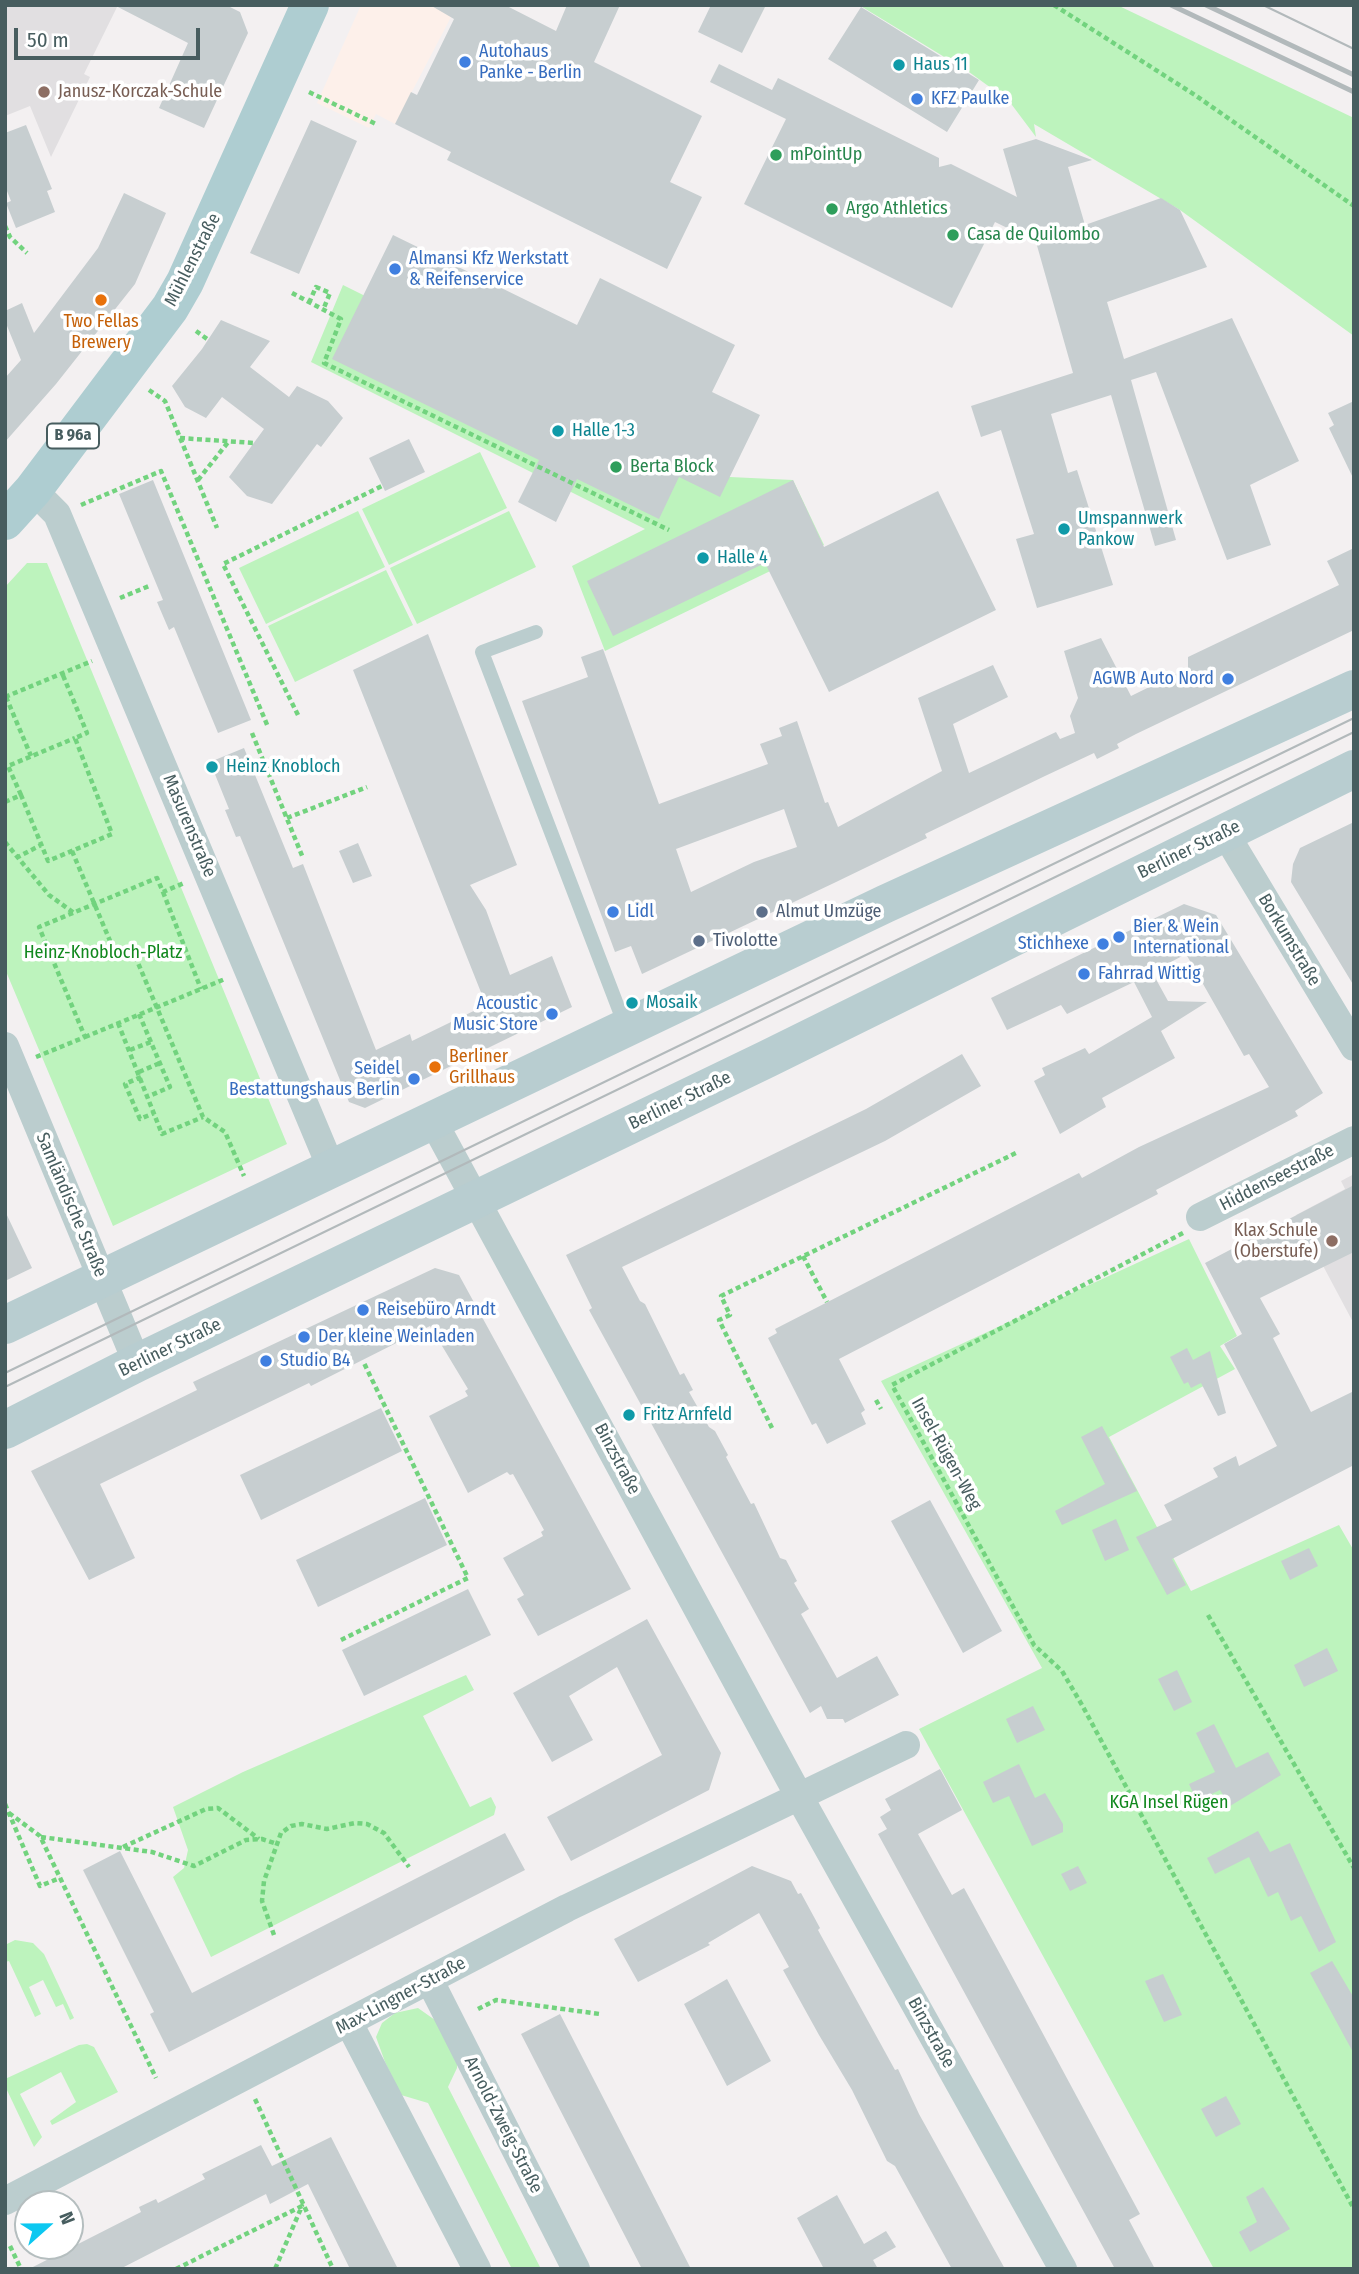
<!DOCTYPE html>
<meta charset="utf-8">
<style>
body{margin:0}
#map{position:relative;width:1359px;height:2274px;overflow:hidden;background:#f3f0f1;font-family:"Fira Sans Condensed",sans-serif}
canvas{display:block}
.frame{position:absolute;inset:0;border:7px solid #475d5f;pointer-events:none}
.north{position:absolute;left:14px;top:2190px;width:70px;height:70px;box-sizing:border-box;background:#fff;border:2px solid #b5bebf;border-radius:50%;rotate:69deg;font-size:19px;font-weight:700;line-height:28px;text-align:center;color:#475d5f}
.north::after{content:'';display:block;margin:auto;width:24px;height:32px;background:#0cc8f1;clip-path:polygon(50% 0,100% 100%,50% 72%,0 100%)}
.scale{position:absolute;left:14px;top:28px;width:186px;height:32px;box-sizing:border-box;border:4px solid #475d5f;border-top:0;padding-left:9px;font-size:21px;line-height:24px;white-space:nowrap;color:#475d5f;-webkit-text-stroke:5px #fff;paint-order:stroke}
</style>
<div id="map">
<canvas width="1359" height="2274"></canvas>
<div class="frame"></div>
<div class="north">N</div>
<div class="scale">50 m</div>
</div>
<script>
const ctx = document.querySelector('canvas').getContext('2d');
ctx.lineJoin = 'round';
function fill(path, color) {
  ctx.fillStyle = color;
  ctx.fill(path, 'evenodd');
}
function poly(rows) {
  const path = new Path2D();
  for (const r of rows) {
    path.moveTo(r[0], r[1]);
    for (let i = 2; i < r.length; i += 2) path.lineTo(r[i], r[i + 1]);
  }
  return path;
}
function strokePath(path, color, width, dash) {
  ctx.strokeStyle = color;
  ctx.lineWidth = width;
  ctx.lineCap = dash ? 'butt' : 'round';
  ctx.setLineDash(dash || []);
  ctx.stroke(path);
}
function drawText(font, color, halo, rows, align = 'center') {
  ctx.font = font + ' "Fira Sans Condensed",sans-serif';
  ctx.lineWidth = 7;
  ctx.setLineDash([]);
  ctx.textBaseline = 'middle';
  ctx.strokeStyle = halo;
  ctx.fillStyle = color;
  for (const [text, x, y, turn = 0] of rows) {
    ctx.save();
    ctx.translate(x, y);
    ctx.rotate((+turn || 0) * Math.PI / 180);
    ctx.textAlign = isNaN(turn) ? turn : align;
    if (halo) ctx.strokeText(text, 0, 0);
    ctx.fillText(text, 0, 0);
    ctx.restore();
  }
}
fill(poly([
 [361,5,453,5,448,15,451,17,395,124,376,114,369,128,317,103]
]), '#fdf0ea');
fill(poly([
 [5,5,118,5,84,74,90,77,51,157,30,106,5,116],
 [1354,1174,1354,1324,1296,1215,1345,1189,1341,1181]
]), '#e1dfe1');
fill(poly([
 [859,5,1117,5,1354,118,1354,336,1180,210,1034,124,1036,137,1009,101,969,72],
 [343,285,730,477,793,480,824,545,605,651,572,566,645,529,311,362],
 [480,452,507,508,389,565,362,509],
 [358,511,385,567,266,624,239,568],
 [509,511,536,567,417,624,390,568],
 [27,563,47,563,287,1144,113,1226,5,969,5,587],
 [386,570,413,625,295,682,268,626],
 [1189,1239,1237,1336,1220,1346,1235,1369,1109,1437,1191,1591,1339,1525,1354,1551,1354,2269,1214,2269,919,1729,1042,1668,881,1381],
 [466,1675,474,1690,423,1716,470,1807,491,1797,496,1807,494,1815,211,1957,173,1877,184,1868,188,1850,173,1807,243,1772],
 [15,1940,33,1943,44,1954,74,2018,70,2020,63,2004,56,2007,43,1980,29,1987,41,2014,35,2017,9,1961,5,1962,5,1945],
 [418,2008,435,2020,457,2060,457,2068,448,2087,541,2269,512,2269,428,2103,401,2095,385,2062,376,2037,382,2023,395,2013],
 [87,2044,94,2047,118,2092,52,2125,50,2121,76,2102,61,2072,20,2094,42,2137,34,2147,5,2086,5,2079,79,2045]
]), '#bdf3bd');
fill(poly([
 [114,5,226,5,240,12,248,33,204,128,159,108,188,43],
 [430,5,505,5,556,31,567,5,620,5,594,62,702,116,670,182,702,197,667,269,447,160,451,152,395,124,411,92,417,95,454,19],
 [711,5,766,5,742,53,698,32],
 [861,7,979,80,947,132,828,59],
 [719,64,772,90,778,78,939,158,939,167,951,164,1017,197,1003,149,1036,139,1092,160,1068,167,1085,225,1161,198,1180,210,1207,267,1107,302,1124,359,1232,318,1299,461,1250,485,1271,545,1227,560,1156,372,1131,380,1176,540,1155,546,1111,395,1051,414,1068,473,1077,470,1113,585,1037,608,1016,539,1034,534,1001,430,981,437,971,406,1073,373,1036,242,995,222,952,308,744,204,786,119,710,82],
 [311,120,357,141,299,274,250,253],
 [26,125,52,189,47,191,55,212,16,228,6,203,11,201,5,186,5,133],
 [124,193,166,213,135,284,56,384,5,442,5,378,21,360,5,321,5,311,22,303,34,333,98,248],
 [393,235,577,325,600,278,735,345,712,392,760,415,720,497,679,477,659,519,577,479,556,522,518,502,539,460,332,359],
 [221,320,270,341,250,367,289,397,297,386,328,401,343,418,321,447,317,444,272,504,247,496,229,477,264,429,222,397,206,418,185,407,172,386,202,349],
 [1354,401,1354,480,1329,428,1334,425,1328,413],
 [409,439,425,472,385,491,369,458],
 [153,480,251,720,218,733,174,627,169,630,157,602,163,600,119,494],
 [793,480,824,547,938,491,996,610,829,692,765,563,613,636,587,581],
 [1354,548,1354,630,1136,734,1117,744,1119,748,1097,759,1094,753,1045,776,925,834,927,838,834,883,642,974,631,946,615,952,522,701,588,677,581,657,603,649,659,804,768,764,760,744,782,736,779,728,797,721,825,803,828,802,838,827,942,771,918,698,993,665,1008,697,953,724,969,773,1056,732,1060,739,1075,733,1070,716,1078,698,1064,651,1101,638,1131,696,1188,668,1188,657,1339,585,1327,561],
 [784,809,797,847,754,862,691,892,676,849],
 [428,634,517,865,470,885,486,910,510,975,552,956,572,1007,365,1108,349,1102,240,836,236,837,225,810,229,809,210,762,244,748,293,868,303,864,376,1050,410,1034,412,1041,486,1005,353,670],
 [1354,822,1354,986,1291,882,1293,864,1300,848],
 [358,843,372,876,353,883,339,851],
 [1184,904,1216,915,1323,1093,1295,1111,1298,1116,1156,1190,1158,1194,839,1359,865,1410,861,1413,866,1424,827,1444,816,1423,812,1425,768,1338,777,1333,775,1329,1079,1173,1082,1178,1139,1147,1269,1087,1249,1054,1244,1056,1186,954,1152,972,1168,1001,1207,1002,1161,1031,1175,1058,1102,1098,1106,1107,1060,1134,1034,1081,1045,1075,1042,1068,1085,1048,1089,1054,1152,1017,1134,982,1067,1014,1061,1005,1007,1030,991,998],
 [962,1054,981,1086,885,1141,622,1267,640,1301,645,1304,680,1375,684,1373,693,1390,689,1392,709,1427,715,1431,728,1455,726,1457,751,1504,754,1503,780,1558,786,1560,797,1581,794,1583,809,1609,801,1614,837,1678,877,1656,899,1695,845,1723,843,1719,827,1719,821,1706,810,1713,589,1310,592,1308,566,1255,866,1109],
 [1354,1185,1354,1252,1260,1298,1280,1334,1273,1338,1311,1412,1354,1391,1354,1465,1172,1559,1186,1585,1167,1595,1136,1537,1172,1520,1164,1505,1218,1477,1213,1468,1236,1456,1239,1466,1277,1446,1224,1344,1242,1334,1205,1263],
 [5,1211,32,1268,5,1281],
 [435,1268,459,1275,631,1589,538,1636,517,1599,524,1595,503,1558,543,1536,541,1532,544,1530,513,1474,510,1475,507,1472,468,1493,429,1416,468,1396,465,1391,468,1389,430,1326,311,1386,309,1383,100,1484,135,1558,89,1580,31,1471,197,1390,193,1382],
 [1187,1348,1193,1360,1210,1351,1226,1413,1218,1416,1201,1383,1191,1388,1188,1382,1184,1384,1170,1357],
 [381,1408,402,1451,261,1520,240,1475],
 [1102,1426,1137,1491,1062,1525,1055,1511,1105,1484,1081,1437],
 [425,1498,447,1545,318,1607,296,1560],
 [930,1500,1002,1631,963,1653,891,1521],
 [1116,1519,1129,1550,1105,1561,1092,1530],
 [1309,1548,1318,1566,1290,1580,1281,1561],
 [468,1589,491,1635,364,1696,342,1650],
 [647,1619,721,1753,709,1790,571,1861,547,1817,662,1755,617,1667,569,1696,593,1740,552,1762,513,1693],
 [1327,1648,1338,1671,1304,1687,1294,1665],
 [1177,1670,1192,1702,1174,1711,1158,1679],
 [1033,1706,1045,1730,1017,1743,1006,1719],
 [1214,1724,1236,1768,1268,1752,1281,1775,1230,1806,1220,1790,1197,1801,1189,1784,1215,1772,1196,1733],
 [1019,1764,1035,1798,1045,1793,1063,1824,1063,1832,1032,1846,1009,1796,993,1803,983,1782],
 [940,1769,962,1810,918,1834,952,1895,964,1888,1006,1965,1140,2214,1129,2220,1155,2269,1115,2269,878,1834,887,1829,880,1817,891,1810,885,1799],
 [1258,1831,1270,1852,1290,1843,1336,1942,1319,1952,1301,1916,1291,1921,1278,1892,1268,1897,1249,1857,1215,1874,1207,1858],
 [505,1833,525,1870,169,2052,150,2014,154,2012,83,1870,120,1851,192,1993],
 [752,1866,791,1881,798,1894,801,1893,820,1928,818,1930,895,2070,898,2069,919,2114,1005,2269,952,2269,895,2166,887,2161,852,2090,819,2035,783,1970,789,1967,759,1913,708,1943,710,1945,638,1982,614,1939],
 [1078,1866,1087,1883,1070,1891,1061,1874],
 [1332,1961,1354,1998,1354,2054,1310,1973],
 [1163,1974,1182,2015,1164,2022,1145,1981],
 [727,1979,771,2061,727,2086,684,2004],
 [560,2014,626,2142,691,2269,642,2269,521,2034],
 [1226,2096,1241,2124,1216,2137,1201,2109],
 [331,2137,398,2269,350,2269,308,2184,270,2204,266,2194,120,2269,29,2269,141,2212,139,2207,156,2199,158,2203,205,2179,202,2174,261,2145,272,2166],
 [1263,2187,1290,2229,1250,2252,1239,2232,1257,2222,1246,2197],
 [837,2195,864,2244,886,2231,896,2247,873,2260,878,2269,824,2269,797,2218]
]), '#c7ced0');
strokePath(poly([
 [1054,5,1195,95,1354,206],
 [309,92,378,125],
 [5,226,10,237,27,253],
 [292,293,341,319,324,363,669,530],
 [309,303,316,287,330,293,323,310],
 [196,331,207,339],
 [149,390,165,401,217,528],
 [180,438,254,443],
 [198,480,229,441],
 [81,505,161,471,268,727],
 [120,598,149,586],
 [5,697,92,661],
 [6,697,31,756],
 [298,715,223,564,382,486],
 [252,733,303,858],
 [21,795,8,766,75,738],
 [5,802,21,795,48,861,112,834,75,738,87,733,62,673],
 [287,818,367,787],
 [5,842,49,895,74,913],
 [72,851,116,955,133,951,203,1117,225,1132,244,1176],
 [16,858,41,845],
 [163,892,201,989],
 [139,1014,170,1087,149,1096],
 [118,1023,162,1134,203,1117],
 [85,1037,225,979],
 [130,1050,151,1042],
 [36,1057,85,1037,39,927,157,878,163,892,184,883],
 [139,1072,160,1063],
 [141,1077,125,1084,140,1119,154,1113],
 [1183,1233,892,1385,1034,1645,1062,1671,1082,1705,1354,2209],
 [803,1256,827,1302],
 [876,1400,881,1409],
 [772,1428,719,1320,730,1315,721,1296,1018,1152],
 [1208,1615,1354,1868],
 [341,1640,468,1578,363,1361],
 [5,1804,40,1886,60,1878],
 [9,1813,40,1836,156,2078],
 [41,1837,152,1852,194,1866,246,1840,262,1839,277,1844],
 [123,1847,206,1809,218,1808,259,1839],
 [274,1935,262,1901,264,1881,281,1833,291,1826,302,1824,327,1829,355,1823,367,1824,384,1833,409,1867],
 [478,2009,496,2000,600,2014],
 [255,2099,333,2269],
 [10,2246,21,2269],
 [176,2269,302,2206,275,2269]
]), '#72d37e', 4.5, [5, 3.5]);
strokePath(poly([
 [536,632,482,652,626,1028]
]), '#bbcdce', 14);
strokePath(poly([
 [33,490,57,514,332,1170],
 [1225,833,1354,1047],
 [5,1046,137,1363],
 [433,1121,800,1798,1063,2269],
 [1200,1217,1354,1140],
 [430,1981,576,2269],
 [349,2023,477,2269],
 [5,2201,567,1908,906,1745]
]), '#bbcdce', 28);
strokePath(poly([
 [5,1325,885,904,1354,689],
 [5,1430,137,1363,767,1059,1354,769]
]), '#b8cdd0', 38);
strokePath(poly([
 [5,521,33,490,170,308,185,282,310,5]
]), '#aecdd1', 38);
strokePath(poly([
 [1263,5,1354,49],
 [5,1373,1354,718],
 [5,1387,1354,732]
]), '#b2b9bb', 2);
strokePath(poly([
 [1171,5,1354,92],
 [1206,5,1354,75]
]), '#b2b9bb', 5);
for (const [x, y, r, color] of [
 [465,62,7,"#3f7fe0"],
 [899,65,7,"#0f9aa8"],
 [44,92,7,"#8d6e63"],
 [917,99,7,"#3f7fe0"],
 [776,155,7,"#2e9e5b"],
 [832,209,7,"#2e9e5b"],
 [953,235,7,"#2e9e5b"],
 [395,269,7,"#3f7fe0"],
 [101,300,7,"#e8710a"],
 [558,431,7,"#0f9aa8"],
 [616,467,7,"#2e9e5b"],
 [1064,529,7,"#0f9aa8"],
 [703,558,7,"#0f9aa8"],
 [1228,679,7,"#3f7fe0"],
 [212,767,7,"#0f9aa8"],
 [613,912,7,"#3f7fe0"],
 [762,912,7,"#5c6f8a"],
 [1119,937,7,"#3f7fe0"],
 [699,941,7,"#5c6f8a"],
 [1103,944,7,"#3f7fe0"],
 [1084,974,7,"#3f7fe0"],
 [632,1003,7,"#0f9aa8"],
 [552,1014,7,"#3f7fe0"],
 [435,1067,7,"#e8710a"],
 [414,1079,7,"#3f7fe0"],
 [1332,1241,7,"#8d6e63"],
 [363,1310,7,"#3f7fe0"],
 [304,1337,7,"#3f7fe0"],
 [266,1361,7,"#3f7fe0"],
 [629,1415,7,"#0f9aa8"]
]) {
  const dot = new Path2D();
  dot.arc(x, y, r, 0, 2 * Math.PI);
  ctx.fillStyle = color;
  ctx.fill(dot);
  strokePath(dot, '#fff', 2.5);
}
for (const [x, y, w] of [
 [73,436,52]
]) {
  const box = new Path2D();
  box.roundRect(x - w / 2, y - 12.5, w, 25, 5);
  ctx.fillStyle = '#fff';
  ctx.fill(box);
  strokePath(box, '#475d5f', 2);
}
drawText('bold 16px', '#475d5f', null, [
 ["B 96a",73,436]
]);
drawText('18px', '#366cbe', '#fff', [
 ["Autohaus",479,52],
 ["Panke - Berlin",479,73],
 ["KFZ Paulke",931,99],
 ["Almansi Kfz Werkstatt",409,259],
 ["& Reifenservice",409,280],
 ["AGWB Auto Nord",1214,679,"right"],
 ["Lidl",627,912],
 ["Bier & Wein",1133,927],
 ["International",1133,948],
 ["Stichhexe",1089,944,"right"],
 ["Fahrrad Wittig",1098,974],
 ["Acoustic",538,1004,"right"],
 ["Music Store",538,1025,"right"],
 ["Seidel",400,1069,"right"],
 ["Bestattungshaus Berlin",400,1090,"right"],
 ["Reisebüro Arndt",377,1310],
 ["Der kleine Weinladen",318,1337],
 ["Studio B4",280,1361]
], 'left');
drawText('18px', '#0d838f', '#fff', [
 ["Haus 11",913,65],
 ["Halle 1-3",572,431],
 ["Umspannwerk",1078,519],
 ["Pankow",1078,540],
 ["Halle 4",717,558],
 ["Heinz Knobloch",226,767],
 ["Mosaik",646,1003],
 ["Fritz Arnfeld",643,1415]
], 'left');
drawText('18px', '#785e54', '#fff', [
 ["Janusz-Korczak-Schule",58,92],
 ["Klax Schule",1318,1231,"right"],
 ["(Oberstufe)",1318,1252,"right"]
], 'left');
drawText('18px', '#27864d', '#fff', [
 ["mPointUp",790,155],
 ["Argo Athletics",846,209],
 ["Casa de Quilombo",967,235],
 ["Berta Block",630,467]
], 'left');
drawText('18px', '#475d5f', '#fff', [
 ["Mühlenstraße",193,260,-63],
 ["Masurenstraße",189,826,67],
 ["Berliner Straße",1189,850,-26],
 ["Borkumstraße",1289,940,59],
 ["Berliner Straße",680,1101,-26],
 ["Hiddenseestraße",1277,1178,-27],
 ["Samländische Straße",71,1205,67],
 ["Berliner Straße",170,1348,-26],
 ["Insel-Rügen-Weg",946,1454,61],
 ["Binzstraße",617,1459,62],
 ["Max-Lingner-Straße",401,1996,-28],
 ["Binzstraße",931,2033,61],
 ["Arnold-Zweig-Straße",503,2125,63]
]);
drawText('18px', '#c56008', '#fff', [
 ["Two Fellas",101,322],
 ["Brewery",101,343],
 ["Berliner",449,1057,"left"],
 ["Grillhaus",449,1078,"left"]
]);
drawText('18px', '#4e5e75', '#fff', [
 ["Almut Umzüge",776,912],
 ["Tivolotte",713,941]
], 'left');
drawText('18px', '#11881e', '#fff', [
 ["Heinz-Knobloch-Platz",103,953],
 ["KGA Insel Rügen",1169,1803]
]);
</script>
